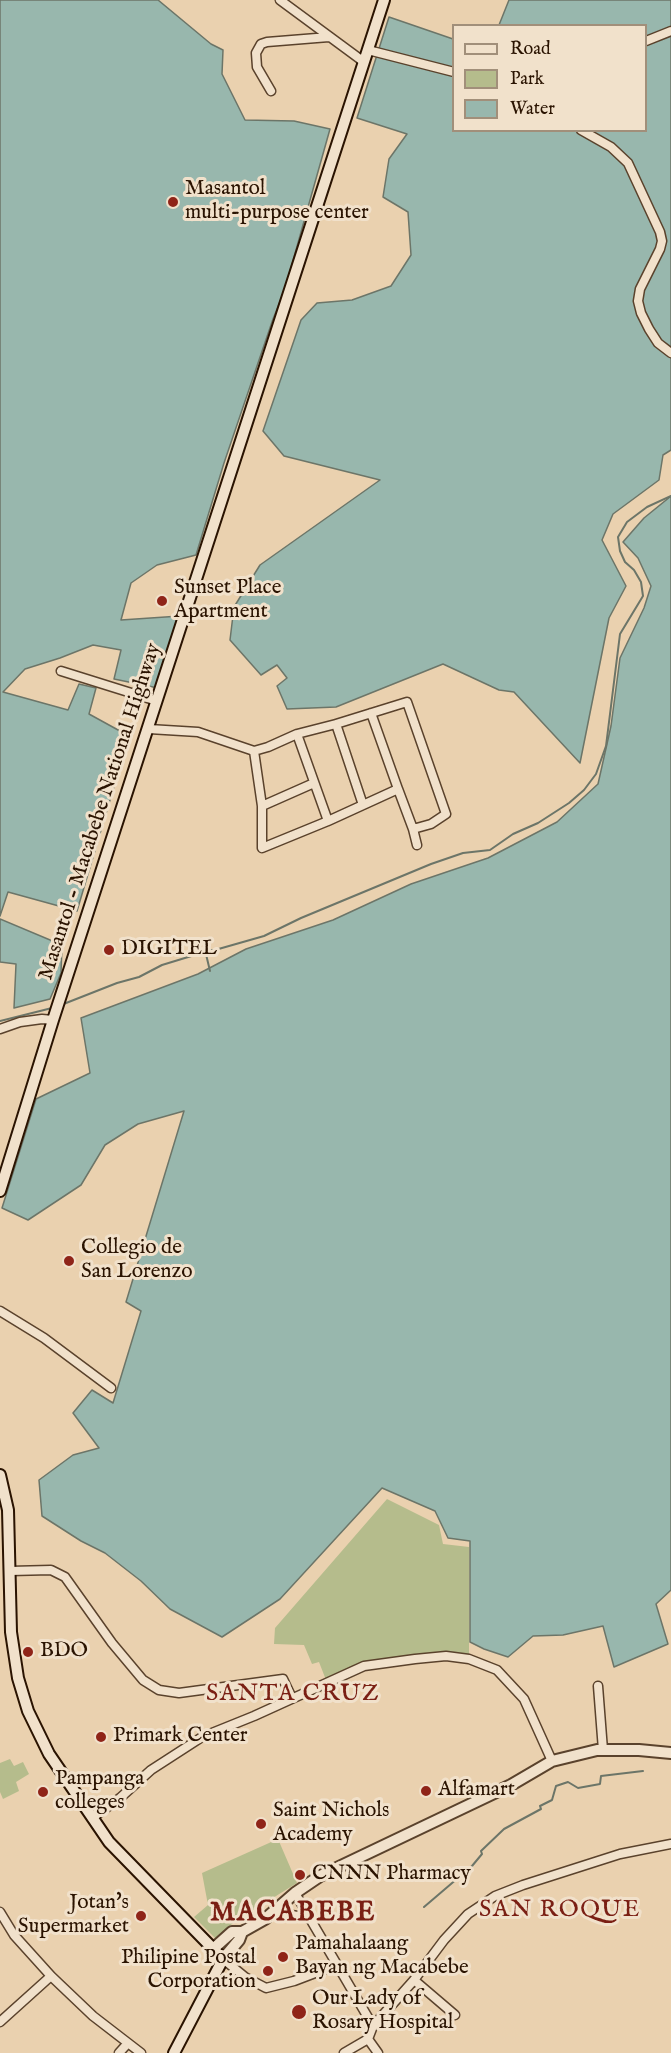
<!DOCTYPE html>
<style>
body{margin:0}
#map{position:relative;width:671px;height:2053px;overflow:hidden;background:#ead1af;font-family:"IM FELL English",serif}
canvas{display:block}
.legend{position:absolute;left:452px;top:24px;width:195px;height:108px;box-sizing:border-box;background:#f1e1cb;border:2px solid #a18f7a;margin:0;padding:8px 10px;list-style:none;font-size:18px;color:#2a1301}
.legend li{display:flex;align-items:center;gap:12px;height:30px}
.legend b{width:30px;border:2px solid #a18f7a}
</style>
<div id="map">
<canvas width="671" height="2053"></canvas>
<ul class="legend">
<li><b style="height:8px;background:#f1e1cb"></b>Road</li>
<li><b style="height:16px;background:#b5bc8c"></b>Park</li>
<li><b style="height:16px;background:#98b7ad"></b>Water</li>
</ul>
</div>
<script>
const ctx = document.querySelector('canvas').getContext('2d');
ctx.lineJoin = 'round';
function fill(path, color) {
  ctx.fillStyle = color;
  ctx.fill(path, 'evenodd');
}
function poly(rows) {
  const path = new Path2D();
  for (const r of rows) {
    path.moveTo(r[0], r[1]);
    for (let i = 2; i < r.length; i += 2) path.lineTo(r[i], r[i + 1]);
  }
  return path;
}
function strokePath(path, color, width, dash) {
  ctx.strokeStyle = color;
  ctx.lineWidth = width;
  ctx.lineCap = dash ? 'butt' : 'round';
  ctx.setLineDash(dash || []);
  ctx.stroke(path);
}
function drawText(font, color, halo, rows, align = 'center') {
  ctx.font = font + ' "IM FELL English",serif';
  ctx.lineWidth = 6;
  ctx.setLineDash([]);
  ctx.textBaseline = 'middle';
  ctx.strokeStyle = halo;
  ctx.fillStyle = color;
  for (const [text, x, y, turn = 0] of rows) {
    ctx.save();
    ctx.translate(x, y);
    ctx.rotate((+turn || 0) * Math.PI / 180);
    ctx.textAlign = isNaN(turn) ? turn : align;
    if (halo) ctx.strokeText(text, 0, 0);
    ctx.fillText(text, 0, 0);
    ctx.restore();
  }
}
fill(poly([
 [387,1499,439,1525,443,1544,469,1547,469,1654,431,1653,363,1662,326,1680,319,1662,312,1664,304,1645,274,1644,275,1628],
 [10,1759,14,1766,23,1762,29,1774,16,1782,19,1791,3,1799,0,1792,0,1763],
 [278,1839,297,1883,234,1922,216,1939,194,1917,208,1905,202,1873]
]), '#b5bc8c');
const water = poly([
 [0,0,158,0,211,44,223,50,222,74,245,120,294,121,330,129,285,289,273,319,224,463,196,555,157,565,131,583,121,620,180,616,158,688,114,679,121,650,93,645,60,658,25,669,3,692,68,710,79,684,96,688,89,714,129,736,77,911,8,892,0,916,0,0],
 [509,0,671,0,671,450,663,455,659,480,613,514,602,540,626,586,609,618,580,763,514,692,499,690,443,664,336,707,287,709,277,686,287,678,277,665,261,675,230,640,234,607,260,565,380,480,284,456,263,431,301,320,317,303,352,300,391,286,411,255,408,212,383,197,389,159,407,134,357,118,389,17,453,39,454,130,646,130,646,26,499,25,509,0],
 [671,496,671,1590,656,1604,668,1644,614,1667,603,1626,563,1635,533,1636,508,1657,484,1649,470,1642,470,1541,448,1538,435,1511,382,1488,280,1599,222,1637,170,1609,141,1581,105,1553,81,1541,42,1516,39,1480,73,1455,99,1448,73,1413,92,1390,113,1403,141,1311,126,1302,184,1111,138,1124,105,1145,81,1185,28,1220,2,1208,36,1099,90,1073,81,1018,198,974,246,949,333,920,411,884,488,858,557,822,598,784,611,726,620,658,644,608,651,586,638,558,623,542,644,518,671,496],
 [0,919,62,945,61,973,50,999,14,1008,16,964,0,962,0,919]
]);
fill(water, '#98b7ad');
strokePath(water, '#6c7568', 1.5);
strokePath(poly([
 [205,950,210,971],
 [61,1005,117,983,139,977,162,965,198,954,205,950,215,950,264,936,301,918,431,864,463,853,490,850,513,834,538,823,569,803,584,790,596,774,606,746,620,634,643,596,641,582,634,570,625,562,620,551,618,537,627,522,647,507,671,496],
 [0,1021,52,1008],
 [424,1907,472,1866,482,1854,481,1851,504,1829,541,1809,540,1806,552,1800,556,1786,568,1782,578,1788,600,1784,601,1776,643,1771]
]), '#6c7568', 2);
const minor = poly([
 [280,0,364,62],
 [646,41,671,31],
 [368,50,454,72],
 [271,91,257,67,256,53,261,44,267,42,329,37],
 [581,130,611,147,628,163,660,232,662,241,660,249,640,289,638,301,641,313,649,329,658,343,671,353],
 [61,671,157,701],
 [371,713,398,789],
 [336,724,363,805],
 [149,729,198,732,254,751,268,747,297,734,336,724,407,702,446,814,431,824,413,829,398,789,328,821,262,848,262,806,254,751],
 [297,734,328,821],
 [262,806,314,783],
 [413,829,417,845],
 [0,1029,20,1022,42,1019,53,1020],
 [0,1311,44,1338,111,1388],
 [10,1571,51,1570,65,1577,112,1643,143,1680,159,1690,179,1693,283,1679,292,1698],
 [598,1686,603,1750],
 [92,1818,120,1798,151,1770,202,1737,254,1716,364,1666,415,1659,446,1656,469,1659,497,1670,524,1699,552,1761],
 [295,1893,373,2026,368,2039,378,2053],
 [0,1912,14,1935,51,1976,93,2016,141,2053],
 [274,1912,309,1918],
 [223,1959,245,1977,266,1988,294,1981,336,1965],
 [414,1980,455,2015],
 [0,2022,51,1976],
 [373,2026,414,1980,444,1940,468,1914,495,1896,523,1885,620,1854,671,1844],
 [119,2053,128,2043],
 [344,2053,368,2039]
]);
const tertiary = poly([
 [213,1949,232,1932,242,1932,265,1919,295,1893,320,1876,511,1785,552,1761,597,1750,639,1750,671,1753],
 [223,1959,239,1940,242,1932]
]);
const secondary = poly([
 [0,1191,53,1020,384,0],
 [0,1475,8,1510,11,1632,18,1678,28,1711,49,1754,109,1842,223,1959,174,2053]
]);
strokePath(minor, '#5a422c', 11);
strokePath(tertiary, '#5a422c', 14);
strokePath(secondary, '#2a1301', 14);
strokePath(minor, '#f1e1cb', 8);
strokePath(tertiary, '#f1e1cb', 10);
strokePath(secondary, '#f1e1cb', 10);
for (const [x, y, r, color] of [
 [173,202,6,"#8f2418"],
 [162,601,6,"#8f2418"],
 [109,950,6,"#8f2418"],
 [69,1261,6,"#8f2418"],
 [28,1652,6,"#8f2418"],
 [101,1737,6,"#8f2418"],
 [426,1791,6,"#8f2418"],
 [43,1792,6,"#8f2418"],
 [261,1824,6,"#8f2418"],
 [300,1875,6,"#8f2418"],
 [141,1916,6,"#8f2418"],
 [283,1957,6,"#8f2418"],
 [268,1971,6,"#8f2418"],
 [299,2012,8,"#8f2418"]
]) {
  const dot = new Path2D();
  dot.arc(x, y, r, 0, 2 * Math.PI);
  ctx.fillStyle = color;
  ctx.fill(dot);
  strokePath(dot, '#f1e1cb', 2);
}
drawText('21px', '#2a1301', '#f1e1cb', [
 ["Masantol",185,190],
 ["multi-purpose center",185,214],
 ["Sunset Place",174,589],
 ["Apartment",174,613],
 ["DIGITEL",121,950],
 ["Collegio de",81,1249],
 ["San Lorenzo",81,1273],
 ["BDO",40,1652],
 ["Primark Center",113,1737],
 ["Pampanga",55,1780],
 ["colleges",55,1804],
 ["Alfamart",438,1791],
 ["Saint Nichols",273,1812],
 ["Academy",273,1836],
 ["CNNN Pharmacy",312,1875],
 ["Jotan's",129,1904,"right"],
 ["Supermarket",129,1928,"right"],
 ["Pamahalaang",295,1945],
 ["Bayan ng Macabebe",295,1969],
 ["Philipine Postal",256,1959,"right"],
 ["Corporation",256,1983,"right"],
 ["Our Lady of",312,2000],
 ["Rosary Hospital",312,2024]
], 'left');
drawText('21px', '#2a1301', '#f1e1cb', [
 ["Masantol - Macabebe National Highway",101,812,-72]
]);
ctx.letterSpacing = '1.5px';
drawText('24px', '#7a1f14', '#f1e1cb', [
 ["SANTA CRUZ",293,1695],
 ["SAN ROQUE",560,1911]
]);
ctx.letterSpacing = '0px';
ctx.letterSpacing = '1.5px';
drawText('bold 27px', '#7a1f14', '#f1e1cb', [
 ["MACABEBE",293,1914]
]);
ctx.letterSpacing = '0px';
</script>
